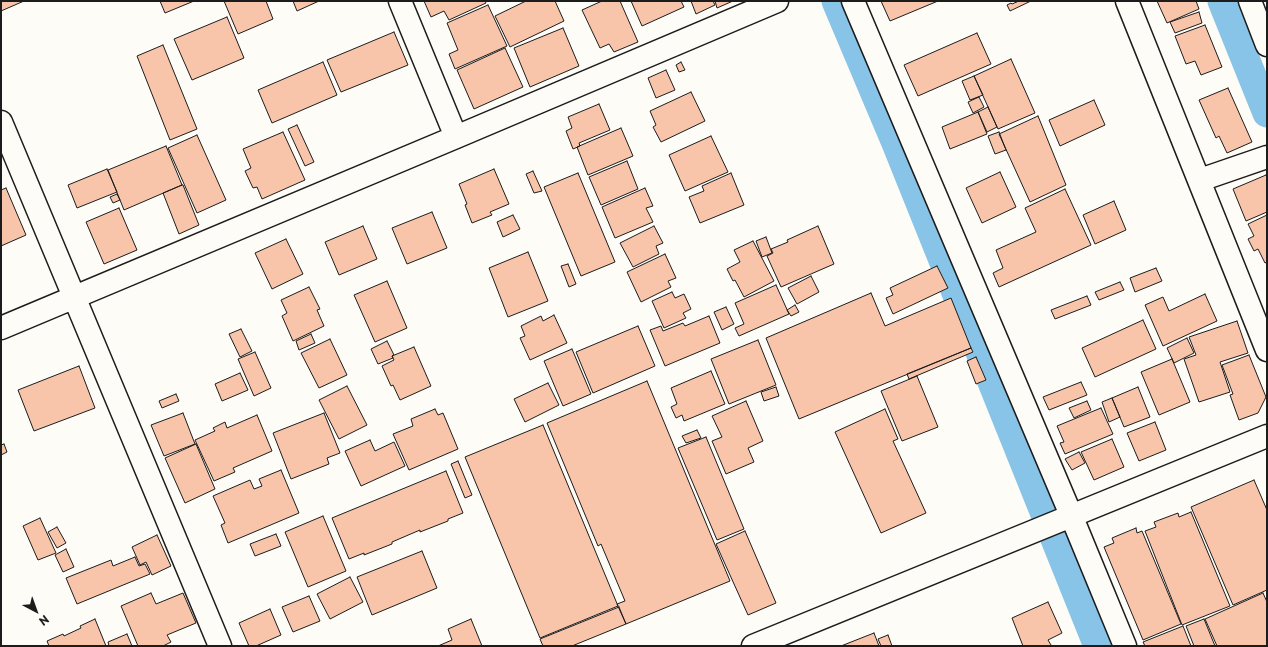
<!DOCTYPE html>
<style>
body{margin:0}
#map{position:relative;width:1268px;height:647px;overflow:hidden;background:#fdfcf7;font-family:"Playpen Sans",sans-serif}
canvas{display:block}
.frame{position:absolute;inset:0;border:2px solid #1c1c1c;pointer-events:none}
.north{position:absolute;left:16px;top:591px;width:40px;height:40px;-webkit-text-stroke:3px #fdfcf7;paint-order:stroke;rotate:139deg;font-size:11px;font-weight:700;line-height:16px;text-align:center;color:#1c1c1c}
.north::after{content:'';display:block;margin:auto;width:14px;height:18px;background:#1c1c1c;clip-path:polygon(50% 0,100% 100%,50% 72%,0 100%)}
</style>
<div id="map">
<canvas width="1268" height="647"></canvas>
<div class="frame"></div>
<div class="north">N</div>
</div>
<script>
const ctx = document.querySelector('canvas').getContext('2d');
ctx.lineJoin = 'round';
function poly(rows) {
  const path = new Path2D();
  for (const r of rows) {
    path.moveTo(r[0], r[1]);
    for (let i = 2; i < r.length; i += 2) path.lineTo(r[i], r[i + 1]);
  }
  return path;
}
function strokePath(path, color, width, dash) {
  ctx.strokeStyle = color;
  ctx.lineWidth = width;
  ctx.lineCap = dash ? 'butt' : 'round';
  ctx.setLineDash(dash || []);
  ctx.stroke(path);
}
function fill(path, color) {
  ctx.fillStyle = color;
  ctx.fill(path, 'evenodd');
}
strokePath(poly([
 [836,1,896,143,1098,646],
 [1222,1,1267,113]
]), '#87c4e7', 29);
const building = poly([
 [1,1,24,1,1,11,1,1],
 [160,1,194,1,165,13,160,1],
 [224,1,266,1,273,19,238,34,224,1],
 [293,1,319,1,297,11,293,1],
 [424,1,485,1,486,3,449,20,444,11,431,17,424,1],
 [526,1,555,1,564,21,510,47,495,16,526,1],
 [602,1,620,1,638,42,614,52,609,44,600,48,582,10,602,1],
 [631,1,681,1,684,7,642,26,631,1],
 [691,1,713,1,715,5,696,14,691,1],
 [715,1,733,1,717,8,715,1],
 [881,1,938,1,890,21,881,1],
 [1019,1,1031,1,1010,11,1007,5,1011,3,1012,4,1019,1],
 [1157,1,1196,1,1199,9,1167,23,1157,1],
 [488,5,507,46,455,69,449,54,458,50,447,23,488,5],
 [1199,12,1202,23,1175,33,1170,22,1199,12],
 [227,17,244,58,192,80,174,39,227,17],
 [1205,25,1222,67,1201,75,1195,61,1186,64,1175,36,1205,25],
 [563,28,579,66,530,87,514,48,563,28],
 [394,32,408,65,341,92,327,60,394,32],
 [977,33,991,64,918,96,904,65,977,33],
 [163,45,197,129,170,140,137,56,163,45],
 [505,48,523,87,474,109,457,70,505,48],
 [1011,59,1035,113,998,129,974,76,1011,59],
 [323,62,337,95,272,123,258,90,323,62],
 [681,62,685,70,679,72,676,65,681,62],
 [666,70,675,90,656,98,648,78,666,70],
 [974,76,983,95,970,100,962,81,974,76],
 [1228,88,1252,142,1227,153,1219,136,1216,138,1199,100,1228,88],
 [691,92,705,121,661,142,653,127,656,125,650,111,691,92],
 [979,97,984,107,973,113,968,102,979,97],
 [1094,100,1105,125,1060,146,1049,120,1094,100],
 [599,104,610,130,579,143,580,146,573,149,566,131,572,128,568,117,599,104],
 [988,107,997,127,987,132,978,112,988,107],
 [978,112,987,134,950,149,942,127,978,112],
 [1038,116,1066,185,1030,202,999,134,1038,116],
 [297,125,314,162,305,166,288,129,297,125],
 [621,128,633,156,588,175,577,147,621,128],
 [283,132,305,180,262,199,257,187,253,188,245,171,251,168,243,149,283,132],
 [999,132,1006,150,995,154,988,136,999,132],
 [197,135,226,200,197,213,168,148,197,135],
 [711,136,728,172,685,191,669,155,711,136],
 [166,146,182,185,124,210,108,170,166,146],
 [627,161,638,189,601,205,589,177,627,161],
 [107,169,117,192,77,208,68,185,107,169],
 [494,169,509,204,490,212,492,215,472,223,465,205,467,204,459,184,494,169],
 [533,171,542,191,534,193,526,174,533,171],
 [1000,172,1016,207,982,223,966,188,1000,172],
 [578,173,615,262,581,276,544,187,578,173],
 [731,173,744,205,700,223,689,197,704,191,702,186,731,173],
 [1266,175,1267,178,1267,212,1246,221,1233,189,1266,175],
 [182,185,183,185,199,225,179,234,163,193,182,185],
 [6,188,26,235,1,246,1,190,6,188],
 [645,188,653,206,646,208,653,222,615,238,602,207,645,188],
 [1065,189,1091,245,999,287,993,273,1003,268,996,250,1036,232,1025,208,1065,189],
 [117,194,120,200,113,203,110,197,117,194],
 [1114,201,1126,230,1095,244,1083,215,1114,201],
 [119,208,137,250,104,264,86,222,119,208],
 [432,212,447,248,407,264,392,228,432,212],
 [513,215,520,229,503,237,497,222,513,215],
 [1267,215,1267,262,1265,263,1258,249,1254,251,1248,239,1254,236,1248,224,1267,215],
 [363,226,377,259,339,275,325,242,363,226],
 [654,226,663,243,656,246,659,254,633,267,620,243,654,226],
 [818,226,834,264,781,287,767,256,773,253,771,249,788,242,787,240,818,226],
 [766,237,772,253,762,257,756,241,766,237],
 [286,239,303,274,272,289,255,253,286,239],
 [753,241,774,281,744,297,735,280,733,281,727,269,740,262,734,250,753,241],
 [528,252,548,301,508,317,489,268,528,252],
 [665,254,676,278,668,281,671,287,641,302,627,272,665,254],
 [568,264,576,284,569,287,561,266,568,264],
 [937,266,948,288,893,314,886,298,893,295,890,288,937,266],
 [1156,268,1162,281,1135,292,1130,278,1156,268],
 [811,276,819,292,797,304,788,288,811,276],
 [387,281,407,328,375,342,354,295,387,281],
 [1120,282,1124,290,1099,300,1095,292,1120,282],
 [776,285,789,314,739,336,735,328,744,324,735,303,776,285],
 [309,287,320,309,317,310,324,326,293,341,282,316,287,313,281,300,309,287],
 [672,292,675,298,684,294,691,309,683,313,686,318,664,328,652,301,672,292],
 [871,293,885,326,951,298,971,348,799,419,766,338,871,293],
 [1205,294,1217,321,1163,346,1145,305,1163,297,1169,311,1205,294],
 [1087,296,1091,305,1055,319,1051,310,1087,296],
 [795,305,799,312,791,316,787,310,795,305],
 [726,307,734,324,722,330,714,312,726,307],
 [554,315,567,343,530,360,520,338,525,336,521,326,541,316,543,321,554,315],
 [709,316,720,343,665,366,650,330,661,326,663,331,683,323,685,326,709,316],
 [1143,320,1156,349,1095,377,1082,348,1143,320],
 [1237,321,1248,353,1220,362,1230,392,1199,402,1184,359,1196,355,1189,337,1237,321],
 [638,326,655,366,593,393,576,352,638,326],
 [241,329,252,351,240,357,229,334,241,329],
 [311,334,315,343,299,350,296,341,311,334],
 [1187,338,1194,353,1174,363,1167,348,1187,338],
 [330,339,347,375,319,388,301,353,330,339],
 [758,340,776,385,729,404,711,359,758,340],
 [387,341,394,355,392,356,393,358,378,364,371,349,387,341],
 [414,347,431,386,400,400,393,385,391,386,382,366,394,360,392,356,414,347],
 [971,348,973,352,909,379,907,374,971,348],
 [572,349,591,394,563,406,544,361,572,349],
 [255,352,271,388,254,396,238,359,255,352],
 [1249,355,1266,397,1258,413,1239,420,1230,395,1233,394,1222,365,1249,355],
 [976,357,986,380,976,384,967,361,976,357],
 [1172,359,1190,402,1159,415,1141,372,1172,359],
 [79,366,95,408,34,431,18,390,79,366],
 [711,371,725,404,684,421,682,415,676,418,671,407,677,404,671,388,711,371],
 [240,373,248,390,222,401,215,384,240,373],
 [917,376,938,427,902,441,881,391,917,376],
 [647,381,730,581,626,624,617,604,625,601,601,544,598,546,547,423,647,381],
 [1081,382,1087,395,1049,410,1043,397,1081,382],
 [548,383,559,405,525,422,514,399,548,383],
 [347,386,367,425,339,439,319,400,347,386],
 [776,387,779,396,764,401,761,392,776,387],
 [1138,387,1150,417,1124,427,1112,398,1138,387],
 [176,394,179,401,162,408,159,401,176,394],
 [1112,398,1120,417,1109,422,1102,402,1112,398],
 [746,401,763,441,748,448,754,462,726,474,712,441,722,437,712,416,746,401],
 [1087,401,1091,410,1074,418,1069,408,1087,401],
 [1101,408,1113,434,1065,454,1060,443,1064,442,1057,426,1101,408],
 [435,409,438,415,443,413,458,449,409,470,393,434,413,426,411,419,435,409],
 [885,409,898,439,893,441,926,513,881,533,835,432,885,409],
 [183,413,195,444,164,456,151,425,183,413],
 [324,413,340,453,327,458,329,464,291,479,273,433,324,413],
 [257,415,272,451,233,468,235,472,214,481,195,440,215,431,213,428,225,422,227,428,257,415],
 [1155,422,1166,450,1139,461,1127,433,1155,422],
 [543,425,618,606,540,638,465,457,543,425],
 [697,430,701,438,686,443,682,436,697,430],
 [706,437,744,529,717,540,678,448,706,437],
 [1112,439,1124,467,1094,480,1081,452,1112,439],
 [370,440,375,451,394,442,405,466,361,486,345,451,370,440],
 [4,444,7,452,1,455,1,445,4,444],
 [196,444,215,489,185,503,165,458,196,444],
 [1079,452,1085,463,1072,470,1065,459,1079,452],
 [458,461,472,495,465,498,451,464,458,461],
 [281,470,299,513,228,543,221,525,225,523,213,496,250,480,254,489,262,486,259,479,281,470],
 [446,471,463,513,448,519,448,521,420,532,420,530,392,542,392,544,364,555,364,553,349,559,332,518,446,471],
 [1254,480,1267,510,1267,590,1233,605,1191,507,1254,480],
 [1191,512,1230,606,1182,625,1145,531,1156,527,1154,522,1178,513,1179,517,1191,512],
 [323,516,346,571,308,587,285,532,323,516],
 [40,518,56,553,38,560,23,526,40,518],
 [57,527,66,543,57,548,48,532,57,527],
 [1136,528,1137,533,1142,531,1181,624,1143,640,1104,547,1114,543,1112,538,1136,528],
 [745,531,776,603,748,615,716,544,745,531],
 [276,534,281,546,255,556,250,544,276,534],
 [157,535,171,566,152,575,146,562,140,565,132,547,157,535],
 [66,549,74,567,63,572,55,555,66,549],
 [422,551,437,588,372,615,357,577,422,551],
 [135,557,139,566,145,564,150,574,77,604,66,578,111,560,113,566,135,557],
 [350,577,363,602,330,619,317,594,350,577],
 [151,593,156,604,183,593,196,623,167,635,171,642,163,646,138,646,121,606,151,593],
 [1263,593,1267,602,1267,646,1217,646,1205,619,1263,593],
 [309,596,320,621,293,632,282,607,309,596],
 [1048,602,1062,633,1048,640,1051,645,1050,646,1023,646,1012,618,1048,602],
 [619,607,626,624,572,646,543,646,540,639,619,607],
 [270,609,281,635,256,646,249,646,239,623,270,609],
 [95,619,106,646,49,646,47,641,63,634,64,636,81,628,80,626,95,619],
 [471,619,482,646,438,646,452,640,448,629,471,619],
 [1204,619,1215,646,1194,646,1186,626,1204,619],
 [1183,626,1191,646,1145,646,1143,642,1183,626],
 [874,633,879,646,841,646,874,633],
 [127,634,132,646,109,646,108,642,127,634],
 [888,635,892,646,881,646,878,639,888,635]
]);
fill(building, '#f9c5aa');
strokePath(building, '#1c1c1c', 1);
const minor = poly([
 [400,1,456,137],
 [853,1,1071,515,1125,646],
 [1127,1,1267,350],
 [1250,1,1267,45],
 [1,122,220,646],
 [1200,180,1267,157],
 [1,328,456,137,777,1],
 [753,646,1267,436]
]);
strokePath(minor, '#1c1c1c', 25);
strokePath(minor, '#fdfcf7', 22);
</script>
